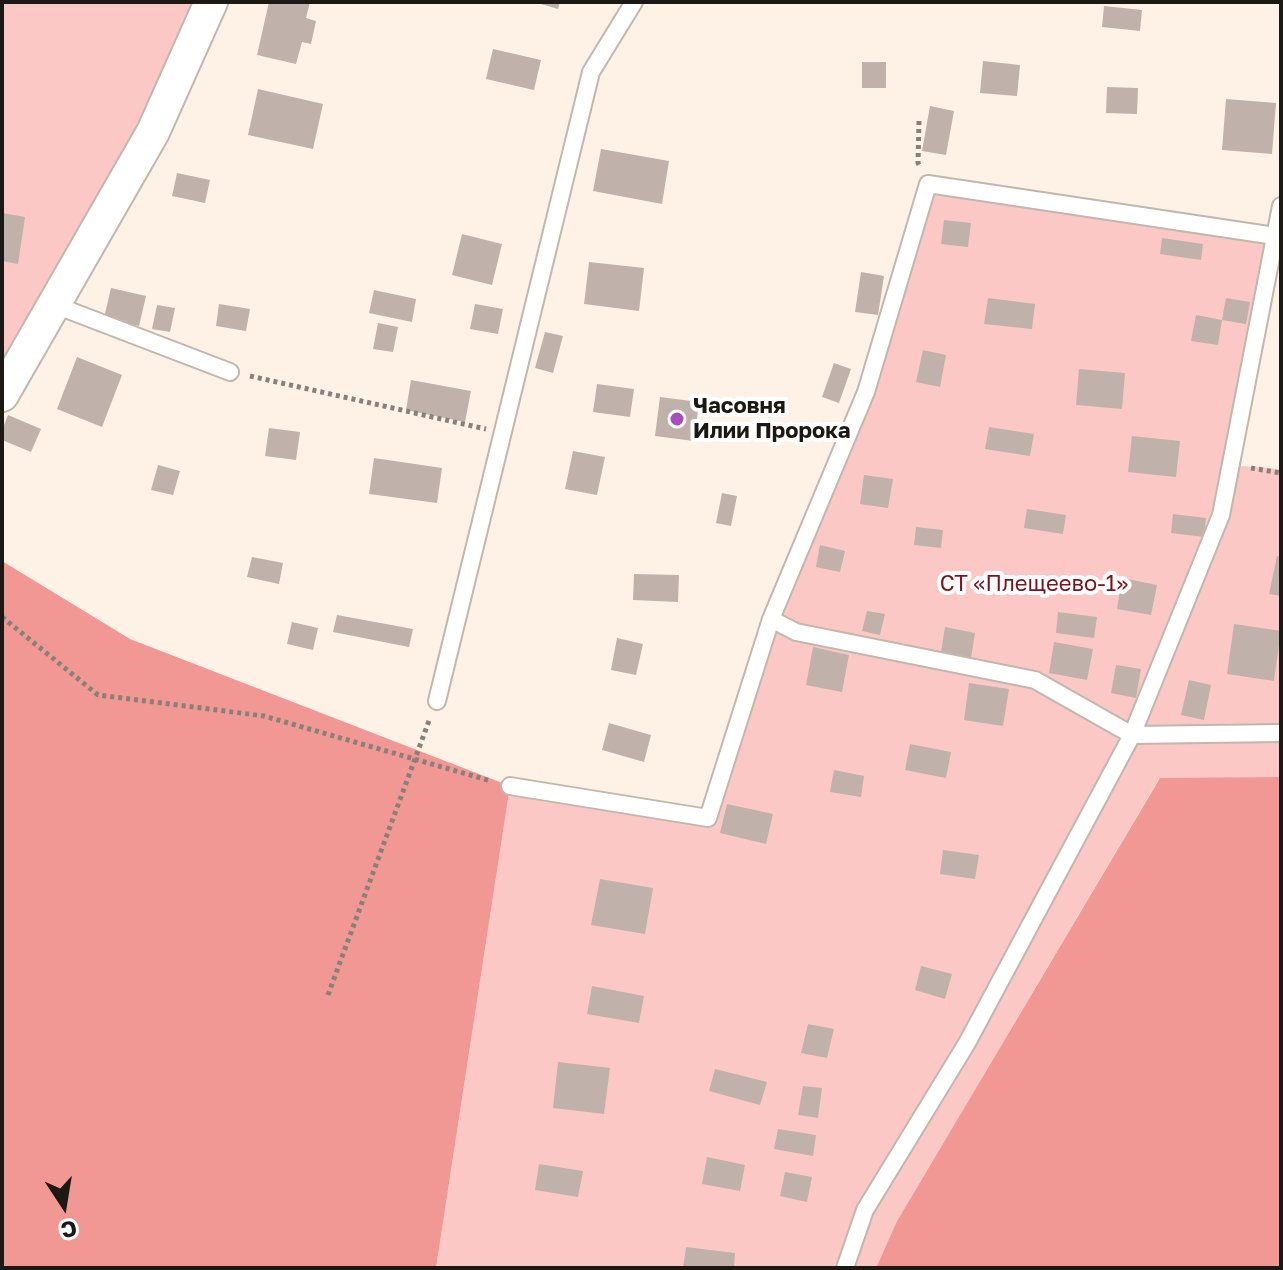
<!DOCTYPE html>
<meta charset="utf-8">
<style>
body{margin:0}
#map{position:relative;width:1283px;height:1270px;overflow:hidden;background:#fef2e7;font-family:"Golos Text",sans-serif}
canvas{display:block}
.frame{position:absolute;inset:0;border:4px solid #1c1915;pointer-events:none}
.north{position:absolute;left:24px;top:1166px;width:80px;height:80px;-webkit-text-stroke:6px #fff;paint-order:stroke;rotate:168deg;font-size:22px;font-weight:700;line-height:32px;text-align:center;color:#1c1915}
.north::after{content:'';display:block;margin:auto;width:28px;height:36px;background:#1c1915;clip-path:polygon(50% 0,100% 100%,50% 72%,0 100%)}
</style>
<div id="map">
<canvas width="1283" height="1270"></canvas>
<div class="frame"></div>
<div class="north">С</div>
</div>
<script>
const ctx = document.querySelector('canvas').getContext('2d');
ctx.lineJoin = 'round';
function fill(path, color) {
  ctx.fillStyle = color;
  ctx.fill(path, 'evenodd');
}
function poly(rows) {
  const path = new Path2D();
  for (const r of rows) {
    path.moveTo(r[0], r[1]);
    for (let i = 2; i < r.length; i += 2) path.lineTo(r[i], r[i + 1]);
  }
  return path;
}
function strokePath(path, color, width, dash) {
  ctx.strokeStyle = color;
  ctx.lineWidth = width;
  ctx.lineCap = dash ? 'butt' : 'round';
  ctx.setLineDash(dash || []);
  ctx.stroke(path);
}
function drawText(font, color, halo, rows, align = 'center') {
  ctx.font = font + ' "Golos Text",sans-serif';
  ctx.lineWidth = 8;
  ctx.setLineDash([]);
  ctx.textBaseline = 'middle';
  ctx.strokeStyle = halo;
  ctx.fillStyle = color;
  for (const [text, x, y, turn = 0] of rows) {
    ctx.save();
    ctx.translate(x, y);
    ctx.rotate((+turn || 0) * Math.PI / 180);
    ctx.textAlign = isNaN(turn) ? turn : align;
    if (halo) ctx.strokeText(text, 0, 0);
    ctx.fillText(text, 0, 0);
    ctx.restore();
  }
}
fill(poly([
 [2,2,211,2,2,395],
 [928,184,1275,236,1231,465,1281,469,1281,777,1159,779,897,1221,876,1268,436,1268,510,786,708,817,771,619,866,392]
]), '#fcc8c5');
fill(poly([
 [2,561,130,639,510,786,436,1268,2,1268],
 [1281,777,1281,1268,876,1268,897,1221,1160,778]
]), '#f19894');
fill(poly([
 [269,2,310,2,306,18,316,21,311,44,302,42,296,64,257,55],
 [534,2,560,2,558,9],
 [1104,6,1142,10,1140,31,1102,27],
 [493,49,541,60,534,90,486,79],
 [983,61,1020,65,1017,96,980,93],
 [862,62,886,62,886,88,862,88],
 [1107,87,1138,88,1137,114,1106,113],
 [258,89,323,104,313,149,248,135],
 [1226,99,1276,103,1272,154,1222,150],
 [930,106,954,111,946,155,922,151],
 [601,149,669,161,662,204,593,191],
 [177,173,210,180,205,203,172,196],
 [2,213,25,217,18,264,2,261],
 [944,220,971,223,968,247,941,244],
 [462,234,502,244,492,285,452,275],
 [1162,238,1203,244,1201,260,1160,254],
 [589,262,644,268,639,311,584,304],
 [861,272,884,276,878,315,855,312],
 [111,288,146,296,139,326,104,318],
 [374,290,416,299,412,322,369,313],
 [988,298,1035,304,1032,329,984,324],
 [1226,298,1250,302,1246,324,1222,320],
 [219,304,250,309,246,331,216,326],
 [475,304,503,309,498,334,470,329],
 [157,305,175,308,170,332,152,329],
 [1196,315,1222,320,1218,345,1191,341],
 [378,323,398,327,393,352,373,349],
 [545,332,563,336,553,373,535,368],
 [923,350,946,355,940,387,916,382],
 [77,357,122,375,102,427,57,409],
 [834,363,851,369,839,403,822,397],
 [1079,369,1125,373,1122,409,1076,405],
 [411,380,471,391,465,422,406,410],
 [597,384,634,389,630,417,593,412],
 [660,397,699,402,694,441,655,436],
 [8,415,41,429,31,452,2,440,2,430],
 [989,427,1034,434,1030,456,985,449],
 [269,428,300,432,296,460,265,456],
 [1132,436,1180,441,1176,477,1128,472],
 [573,451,605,457,597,495,565,489],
 [374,458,442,468,437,503,369,494],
 [158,465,180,471,173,495,151,490],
 [864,475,893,479,888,508,860,504],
 [722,493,737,496,731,526,716,523],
 [1027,509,1066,515,1063,534,1024,528],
 [1173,514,1206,518,1204,537,1171,533],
 [916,527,943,530,941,548,914,545],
 [820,545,845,551,840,572,816,567],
 [1277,556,1281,557,1281,596,1269,594],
 [252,557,283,563,279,584,247,577],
 [634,574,679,575,678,602,633,600],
 [1122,578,1157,585,1151,615,1117,609],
 [867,611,885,614,880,635,862,631],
 [1058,612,1097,617,1094,638,1056,633],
 [337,615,413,629,409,647,333,632],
 [292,622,318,628,313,650,287,644],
 [1234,624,1281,631,1274,681,1227,674],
 [945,627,975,633,971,658,941,652],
 [617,638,643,644,636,675,611,670],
 [1054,642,1093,649,1087,680,1049,673],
 [813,647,849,655,842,692,806,685],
 [1116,665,1141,669,1136,698,1111,693],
 [1189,680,1211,685,1204,720,1181,715],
 [969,683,1009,689,1003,726,964,720],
 [609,723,651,735,644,762,602,750],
 [910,744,951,752,946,778,905,770],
 [834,770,864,776,861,797,830,792],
 [727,804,773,814,766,844,720,833],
 [943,850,979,855,975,879,940,874],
 [600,879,653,888,645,934,591,925],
 [921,966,952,974,945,999,915,990],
 [592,986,644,996,639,1023,587,1014],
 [808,1024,834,1029,827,1058,801,1053],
 [558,1062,610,1068,604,1114,553,1108],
 [715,1069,767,1082,760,1105,709,1091],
 [803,1086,822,1088,818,1118,798,1115],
 [778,1129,816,1135,813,1156,774,1149],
 [707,1157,745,1165,740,1191,702,1184],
 [539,1164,583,1171,578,1197,535,1190],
 [785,1172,812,1177,807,1202,780,1196],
 [686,1247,735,1253,734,1268,683,1268]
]), '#c0b1ab');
const lane = poly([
 [55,305,230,372],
 [771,619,796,632,1035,680,1132,735,1281,733],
 [437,701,591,72,634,2],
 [510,786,708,818,771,619,866,392,928,184,1275,236],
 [845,1268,865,1210,967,1043,1132,735,1221,515,1281,206]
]);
const street = poly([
 [2,395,153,132,211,2]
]);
strokePath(lane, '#c2b7ad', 20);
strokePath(street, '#c2b7ad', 36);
strokePath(poly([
 [919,121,918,163,921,168],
 [250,376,486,429],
 [1251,468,1281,473],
 [2,617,98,695,264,716,491,781],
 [328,995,430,718]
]), '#888079', 5, [4, 4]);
strokePath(lane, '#fff', 16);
strokePath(street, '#fff', 32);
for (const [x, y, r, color] of [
 [677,419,8,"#a64fbc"]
]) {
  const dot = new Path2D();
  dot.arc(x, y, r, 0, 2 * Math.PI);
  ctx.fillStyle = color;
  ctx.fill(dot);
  strokePath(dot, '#fff', 3);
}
drawText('bold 22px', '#1c1915', '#fff', [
 ["Часовня",693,406],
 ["Илии Пророка",693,431]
], 'left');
drawText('22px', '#7b131c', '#fff', [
 ["СТ «Плещеево-1»",1034,584]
]);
</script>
